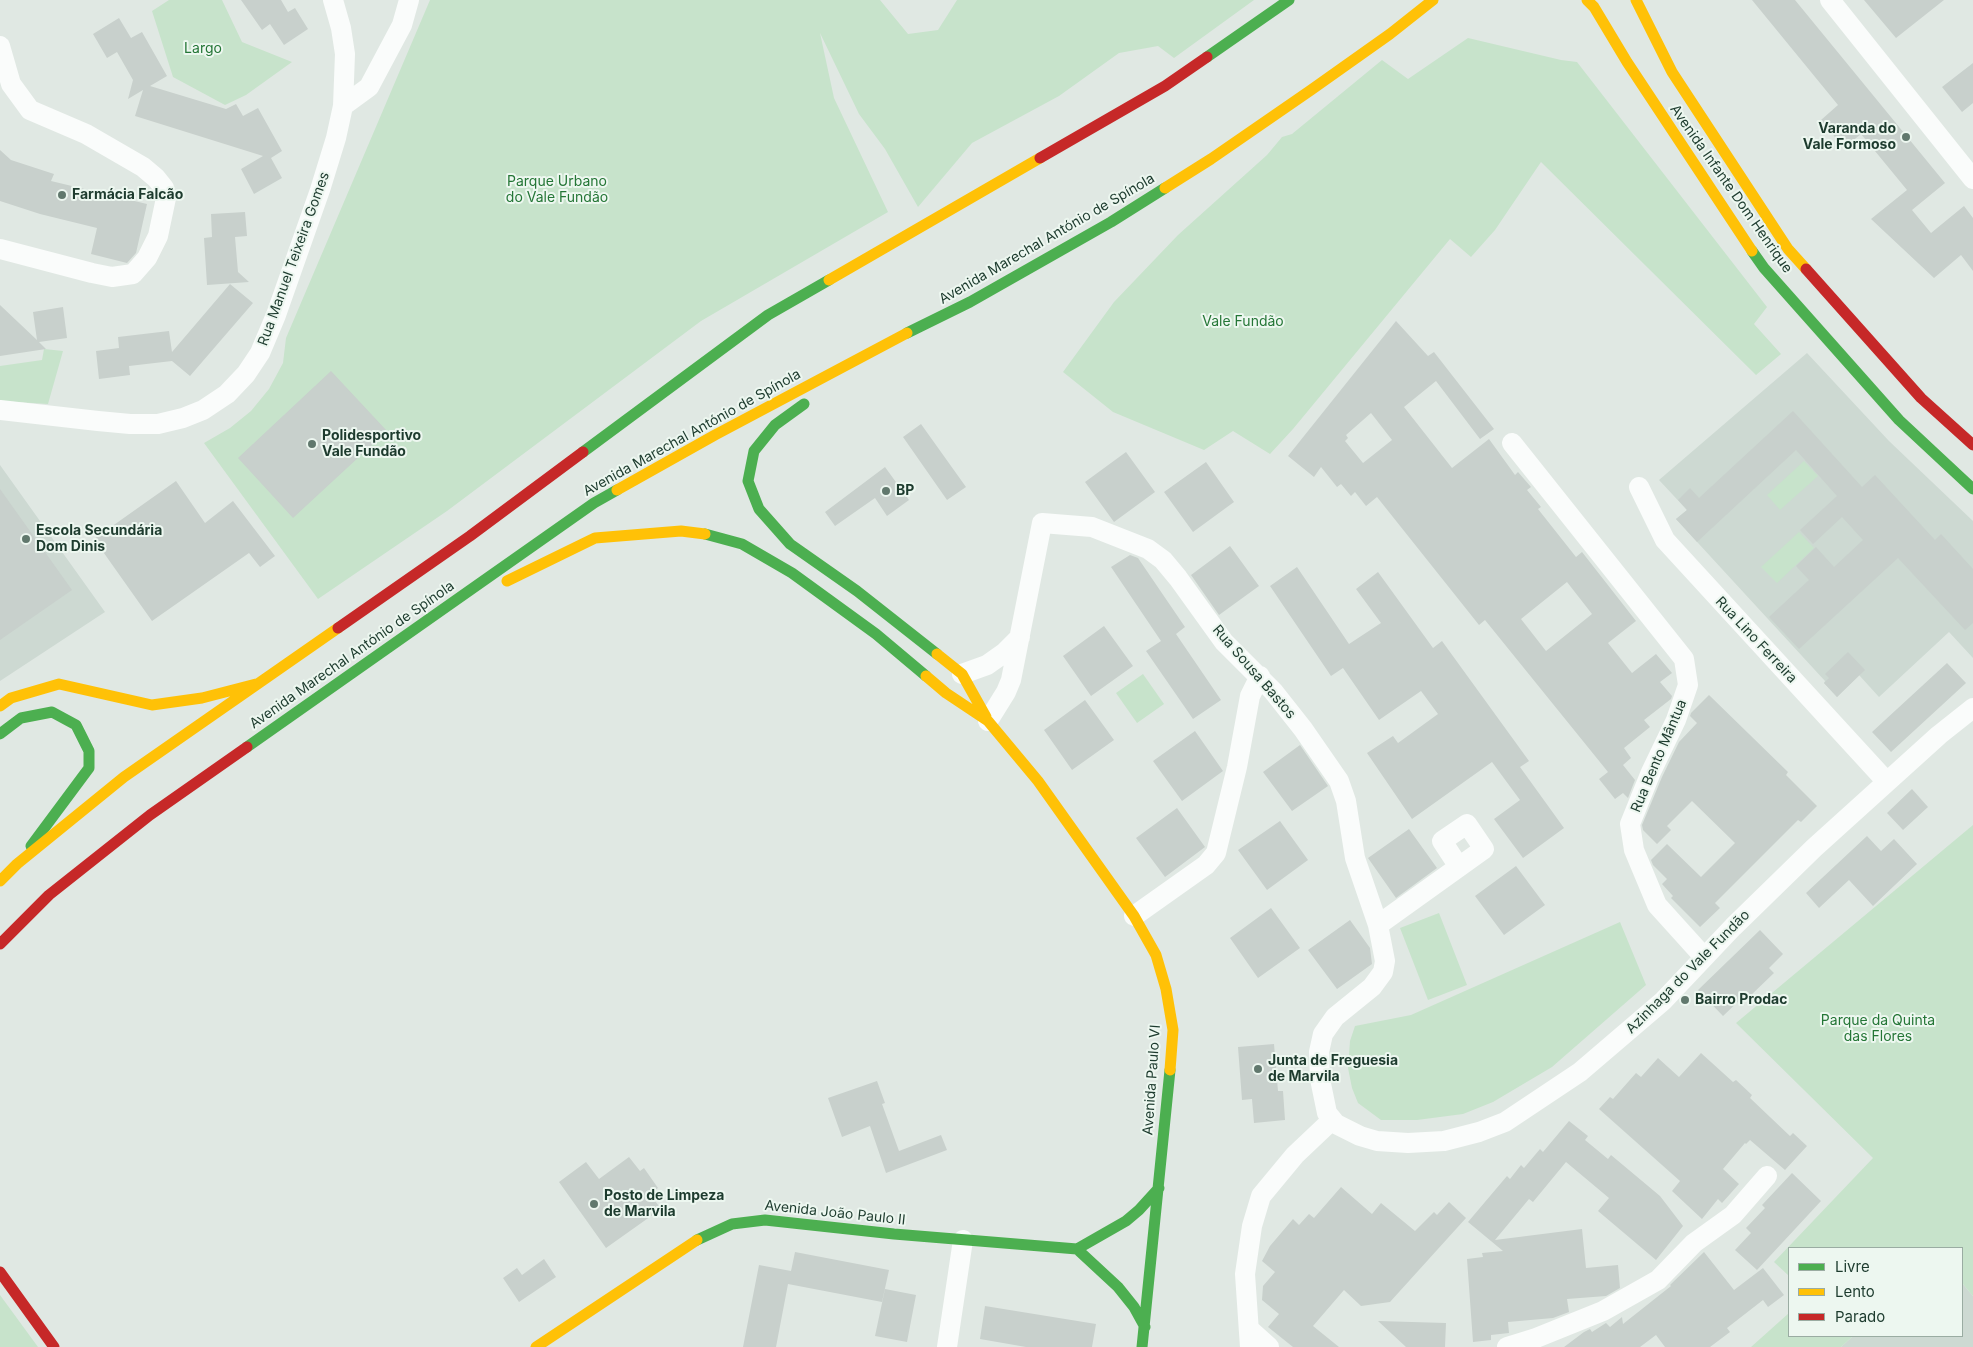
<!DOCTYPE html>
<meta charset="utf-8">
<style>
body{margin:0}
#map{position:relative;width:1973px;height:1347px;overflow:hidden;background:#e0e8e3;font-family:Inter,sans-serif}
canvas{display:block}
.legend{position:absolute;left:1788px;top:1247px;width:175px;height:90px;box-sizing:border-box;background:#edf7f0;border:1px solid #9aaca2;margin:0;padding:6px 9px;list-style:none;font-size:15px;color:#1d3b2e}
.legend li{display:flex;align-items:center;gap:10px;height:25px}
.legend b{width:25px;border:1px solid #9aaca2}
</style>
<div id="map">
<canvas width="1973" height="1347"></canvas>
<ul class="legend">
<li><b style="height:6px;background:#4caf50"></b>Livre</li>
<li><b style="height:6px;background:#ffc107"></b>Lento</li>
<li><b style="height:6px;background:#c62828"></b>Parado</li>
</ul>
</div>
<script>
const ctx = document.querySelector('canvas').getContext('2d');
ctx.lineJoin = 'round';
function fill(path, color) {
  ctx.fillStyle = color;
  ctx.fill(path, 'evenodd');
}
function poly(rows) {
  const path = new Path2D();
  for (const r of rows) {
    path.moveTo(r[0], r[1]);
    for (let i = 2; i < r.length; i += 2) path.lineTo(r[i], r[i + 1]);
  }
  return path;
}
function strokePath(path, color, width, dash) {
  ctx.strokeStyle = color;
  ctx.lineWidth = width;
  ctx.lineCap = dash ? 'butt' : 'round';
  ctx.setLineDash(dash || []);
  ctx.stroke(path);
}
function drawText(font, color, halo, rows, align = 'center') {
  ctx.font = font + ' Inter,sans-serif';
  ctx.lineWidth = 4;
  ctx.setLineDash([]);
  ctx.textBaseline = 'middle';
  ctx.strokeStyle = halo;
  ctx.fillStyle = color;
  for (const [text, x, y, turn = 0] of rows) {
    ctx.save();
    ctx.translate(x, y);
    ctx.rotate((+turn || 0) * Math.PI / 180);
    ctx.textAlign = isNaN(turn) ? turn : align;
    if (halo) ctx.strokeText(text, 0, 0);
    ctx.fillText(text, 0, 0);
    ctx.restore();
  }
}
fill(poly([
 [1807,353,1889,441,1973,521,1973,658,1949,632,1879,697,1859,675,1837,697,1824,683,1825,681,1676,519,1687,510,1659,480],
 [0,465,105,612,0,681],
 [1962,1283,1973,1296,1973,1347,1841,1347,1853,1336,1962,1336]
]), '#cdd9d2');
fill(poly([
 [169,0,222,0,242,42,292,62,246,95,225,105,173,77,152,11],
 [430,0,880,0,908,34,938,30,957,0,1254,0,1174,58,1158,46,1119,53,1059,96,972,143,918,207,885,149,859,114,820,33,834,98,888,212,701,321,447,511,318,599,204,443,230,428,251,411,269,389,283,363,286,338],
 [1468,38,1561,60,1577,62,1767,307,1754,324,1781,354,1756,375,1541,162,1495,230,1471,257,1450,239,1293,429,1270,454,1233,431,1204,450,1113,412,1063,372,1114,302,1178,235,1267,155,1282,137,1292,134,1382,60,1408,79],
 [44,349,63,351,48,404,0,401,0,366,42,360],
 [1804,461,1818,476,1780,510,1767,495],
 [1799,532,1814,548,1777,583,1761,567],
 [1143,674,1164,704,1137,723,1116,693],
 [1973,825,1973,1296,1962,1283,1962,1248,1789,1248,1789,1276,1774,1262,1873,1158,1736,1023],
 [1439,913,1467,985,1428,1000,1400,928],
 [1620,922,1646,985,1552,1067,1493,1102,1463,1114,1417,1120,1381,1120,1358,1103,1352,1088,1348,1068,1350,1041,1355,1026,1411,1015],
 [0,1295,38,1347,0,1347],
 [1789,1313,1789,1336,1853,1336,1841,1347,1751,1347]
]), '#c7e3cb');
fill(poly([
 [241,0,281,0,288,12,295,8,308,29,284,45,270,24,262,30],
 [1752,0,1795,0,1945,183,1912,210,1931,233,1964,206,1973,218,1973,271,1961,255,1934,278,1871,219,1907,190,1861,134,1844,148,1821,120,1838,105],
 [1864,0,1944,0,1896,38],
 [119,18,131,38,142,32,167,76,150,86,226,109,236,104,243,116,258,108,282,151,271,158,282,178,254,194,241,169,263,156,135,116,143,90,128,99,133,80,117,52,107,58,93,34],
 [1973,63,1973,103,1962,112,1942,87],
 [0,150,11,160,54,174,51,181,147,204,136,253,127,263,91,254,97,228,40,214,0,201],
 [245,212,247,236,235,237,238,272,249,282,207,285,204,238,212,237,211,214],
 [230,284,253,303,190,376,172,361,129,366,130,375,99,379,96,351,119,348,118,337,169,331,172,352],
 [0,305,37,340,33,312,63,307,67,338,39,342,46,349,0,356],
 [1396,321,1428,356,1434,352,1494,429,1480,439,1436,381,1404,407,1452,468,1489,439,1515,475,1518,472,1531,487,1527,490,1541,507,1538,509,1576,557,1582,552,1636,621,1608,643,1632,673,1656,654,1672,673,1660,682,1672,696,1671,699,1644,720,1650,727,1624,748,1631,758,1623,765,1635,780,1628,798,1623,793,1615,799,1599,779,1608,772,1485,620,1479,625,1377,497,1366,506,1355,492,1351,496,1341,484,1337,487,1321,467,1314,477,1288,456],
 [1371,413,1392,440,1363,463,1345,441,1348,438,1346,435],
 [1567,582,1592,614,1546,651,1521,619],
 [331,371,387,431,293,518,238,458],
 [1793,411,1862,487,1875,475,1935,540,1941,534,1973,569,1973,623,1965,630,1898,558,1799,649,1769,617,1809,580,1796,566,1816,547,1834,567,1863,540,1842,517,1813,544,1800,530,1837,496,1796,450,1697,542,1676,519,1687,510,1678,500,1690,488,1699,498],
 [921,424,966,487,947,500,903,437],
 [1126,452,1155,492,1114,522,1085,482],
 [1206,462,1234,502,1193,532,1164,492],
 [885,467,909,500,887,516,875,498,835,526,825,512],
 [176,481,205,523,233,501,275,556,260,567,249,553,152,621,94,539],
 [0,489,72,590,0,640],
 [1230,546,1259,586,1219,615,1191,575],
 [1130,555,1138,558,1185,627,1176,634,1221,700,1193,719,1146,651,1161,641,1111,567],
 [1297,567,1349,644,1381,623,1356,589,1378,572,1433,648,1442,641,1529,761,1520,767,1564,828,1523,858,1494,819,1520,800,1492,762,1412,819,1367,753,1393,736,1398,743,1438,714,1421,691,1379,720,1343,668,1331,676,1270,586],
 [1104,626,1133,666,1091,696,1063,656],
 [1848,652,1865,670,1837,697,1824,683,1829,678,1825,674],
 [1947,663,1966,683,1891,752,1872,732],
 [1709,695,1788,772,1786,775,1817,806,1801,822,1798,820,1715,903,1720,908,1700,927,1671,898,1673,896,1662,884,1667,879,1653,865,1651,860,1667,844,1701,877,1735,843,1692,801,1667,826,1671,830,1657,844,1643,830,1642,825,1662,777,1679,742,1697,723,1690,716,1691,713],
 [1085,700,1114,740,1072,770,1044,730],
 [1195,731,1223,771,1182,801,1153,761],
 [1300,745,1328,786,1292,811,1263,772],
 [1912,789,1928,807,1903,830,1887,813],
 [1177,808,1205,847,1165,877,1136,838],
 [1280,821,1308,860,1267,890,1238,850],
 [1409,829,1437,868,1396,898,1368,858],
 [1867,836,1881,851,1894,839,1917,864,1873,906,1849,880,1819,908,1806,893],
 [1516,866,1545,905,1504,935,1475,896],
 [1271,908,1300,948,1258,978,1230,938],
 [1350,920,1370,948,1372,964,1337,989,1308,950],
 [1760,930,1783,954,1769,968,1774,973,1748,998,1745,995,1723,1016,1698,990],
 [1274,1044,1278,1091,1283,1091,1285,1120,1254,1123,1252,1099,1242,1100,1238,1047],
 [1701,1053,1733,1082,1736,1080,1752,1095,1750,1098,1790,1136,1793,1133,1807,1146,1785,1170,1750,1140,1746,1144,1745,1143,1723,1169,1739,1184,1722,1203,1718,1199,1702,1219,1672,1191,1680,1181,1599,1109,1610,1097,1613,1099,1636,1073,1641,1077,1658,1058,1679,1077],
 [877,1081,885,1103,882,1104,899,1151,941,1135,947,1150,886,1173,870,1126,842,1137,828,1098],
 [1569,1121,1588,1136,1585,1140,1608,1159,1611,1155,1660,1196,1683,1226,1656,1260,1598,1211,1609,1198,1566,1162,1533,1202,1529,1199,1495,1240,1582,1229,1586,1268,1618,1265,1620,1288,1606,1296,1567,1299,1569,1312,1553,1318,1508,1322,1509,1333,1491,1335,1491,1340,1473,1342,1467,1259,1483,1257,1482,1253,1503,1251,1468,1222,1507,1176,1510,1179,1521,1165,1524,1168,1540,1149,1543,1152],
 [629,1157,640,1171,644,1168,658,1188,650,1194,661,1209,606,1248,559,1182,586,1162,599,1179],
 [1792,1173,1821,1201,1757,1270,1735,1250,1751,1233,1746,1228,1765,1208,1762,1205],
 [1341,1187,1372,1214,1381,1203,1415,1231,1434,1212,1437,1215,1449,1202,1466,1218,1390,1302,1361,1306,1344,1290,1313,1326,1339,1347,1293,1347,1268,1327,1279,1314,1262,1300,1263,1286,1275,1272,1262,1261,1270,1246,1293,1219,1299,1225,1309,1214,1314,1218],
 [795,1252,889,1270,882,1302,788,1284,776,1347,743,1347,759,1265,791,1271],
 [1704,1252,1734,1290,1763,1268,1784,1295,1768,1307,1763,1300,1727,1328,1730,1332,1710,1347,1665,1347,1656,1335,1640,1347,1564,1347,1584,1332,1590,1329,1592,1332,1606,1323,1610,1327,1622,1317,1623,1324,1671,1286,1670,1285],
 [544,1259,556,1277,519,1302,503,1278,517,1268,522,1275],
 [885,1289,916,1295,907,1342,875,1336],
 [985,1306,1096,1324,1092,1347,1026,1347,980,1339],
 [1378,1321,1446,1323,1445,1347,1406,1347]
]), '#c8d0cc');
strokePath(poly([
 [1830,0,1973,179],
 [0,46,11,84,30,110,86,134,143,167,156,178,164,188,166,198,158,236,147,258,133,274,112,277,92,273,0,249],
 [343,106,369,87,402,25,409,0],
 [0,410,98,421,130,424,158,424,183,418,203,410,227,394,246,374,260,353,276,315,320,190,336,138,343,106,345,54,341,28,333,0],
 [1512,443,1684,659,1688,685,1676,720,1651,772,1630,824,1634,850,1657,905,1704,957],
 [1639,487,1665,540,1887,782],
 [962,674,987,665,1004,653,1020,637],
 [988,721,1006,692,1011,680,1042,523,1092,527,1148,549,1163,560,1178,578,1224,642,1273,691,1303,729,1339,781,1346,801,1355,858,1378,925,1385,961,1383,972,1372,987,1335,1017,1323,1034,1319,1052,1320,1079,1327,1113,1336,1124,1360,1136,1377,1141,1408,1143,1444,1141,1479,1132,1505,1122,1580,1072,1663,1001,1733,927,1814,848,1939,735,1973,708],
 [1134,916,1206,865,1216,853,1237,767,1250,696,1260,676],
 [1378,925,1484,849,1467,824,1442,841,1459,867],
 [1249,1329,1269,1347],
 [947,1347,963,1240],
 [1250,1347,1245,1274,1252,1226,1261,1196,1295,1155,1332,1120],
 [1507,1347,1536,1338,1603,1311,1658,1280,1694,1243,1733,1215,1767,1176]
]), '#fafcfb', 20);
strokePath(poly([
 [1207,57,1289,0],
 [1752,251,1764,268,1899,420,1973,489],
 [907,333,970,302,1111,222,1165,188],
 [804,404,775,425,754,451,748,481,759,509,790,544,857,591,937,654],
 [583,452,768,315,829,280],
 [705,534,742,544,792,573,876,634,926,676],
 [0,734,21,718,52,712,76,725,89,751,89,768,31,846],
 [247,747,594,503,617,490],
 [697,1240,732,1224,765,1220,894,1234,1077,1249,1126,1221,1139,1210,1159,1188],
 [1077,1249,1118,1287,1134,1307,1145,1327],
 [1142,1347,1170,1070]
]), '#4caf50', 11);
strokePath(poly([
 [1587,0,1594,7,1627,62,1752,251],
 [1636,0,1672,72,1788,249,1806,269],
 [1165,188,1211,159,1311,90,1390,34,1433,0],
 [829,280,1040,158],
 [617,490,715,435,907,333],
 [507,581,595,538,681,531,705,534],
 [937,654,962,674,986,717],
 [926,676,946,693,988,721],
 [0,706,11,698,59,684,152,705,202,698,256,684],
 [988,721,1038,781,1134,916,1156,955,1166,989,1173,1030,1170,1070],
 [0,881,17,864,124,777,338,628],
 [536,1347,697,1240]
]), '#ffc107', 11);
strokePath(poly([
 [1040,158,1165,86,1207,57],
 [1806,269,1921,398,1973,445],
 [338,628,470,536,583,452],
 [0,944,49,895,150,815,247,747],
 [0,1272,54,1347]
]), '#c62828', 11);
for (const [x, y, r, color] of [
 [1906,137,5,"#61786d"],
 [62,195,5,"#61786d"],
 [312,444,5,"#61786d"],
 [886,491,5,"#61786d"],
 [26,539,5,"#61786d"],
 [1685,1000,5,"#61786d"],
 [1258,1069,5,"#61786d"],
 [594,1204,5,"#61786d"]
]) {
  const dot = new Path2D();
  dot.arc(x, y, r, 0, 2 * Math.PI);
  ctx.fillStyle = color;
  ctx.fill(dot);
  strokePath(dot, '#edf7f0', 2);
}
drawText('14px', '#247636', '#edf7f0', [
 ["Largo",203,49],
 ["Parque Urbano",557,182],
 ["do Vale Fundão",557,198],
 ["Vale Fundão",1243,322],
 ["Parque da Quinta",1878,1021],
 ["das Flores",1878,1037]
]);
drawText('bold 14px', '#1d3b2e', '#edf7f0', [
 ["Varanda do",1896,129,"right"],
 ["Vale Formoso",1896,145,"right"],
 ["Farmácia Falcão",72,195],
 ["Polidesportivo",322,436],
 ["Vale Fundão",322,452],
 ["BP",896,491],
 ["Escola Secundária",36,531],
 ["Dom Dinis",36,547],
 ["Bairro Prodac",1695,1000],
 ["Junta de Freguesia",1268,1061],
 ["de Marvila",1268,1077],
 ["Posto de Limpeza",604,1196],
 ["de Marvila",604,1212]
], 'left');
drawText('14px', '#1d3b2e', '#edf7f0', [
 ["Avenida Infante Dom Henrique",1731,189,55],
 ["Avenida Marechal António de Spínola",1047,239,-30],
 ["Rua Manuel Teixeira Gomes",294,259,-70],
 ["Avenida Marechal António de Spínola",692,433,-29],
 ["Rua Lino Ferreira",1756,640,47],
 ["Avenida Marechal António de Spínola",352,655,-35],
 ["Rua Sousa Bastos",1254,672,49],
 ["Rua Bento Mântua",1659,756,-67],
 ["Azinhaga do Vale Fundão",1688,972,-45],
 ["Avenida Paulo VI",1152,1080,-86],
 ["Avenida João Paulo II",835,1213,6]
]);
</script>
